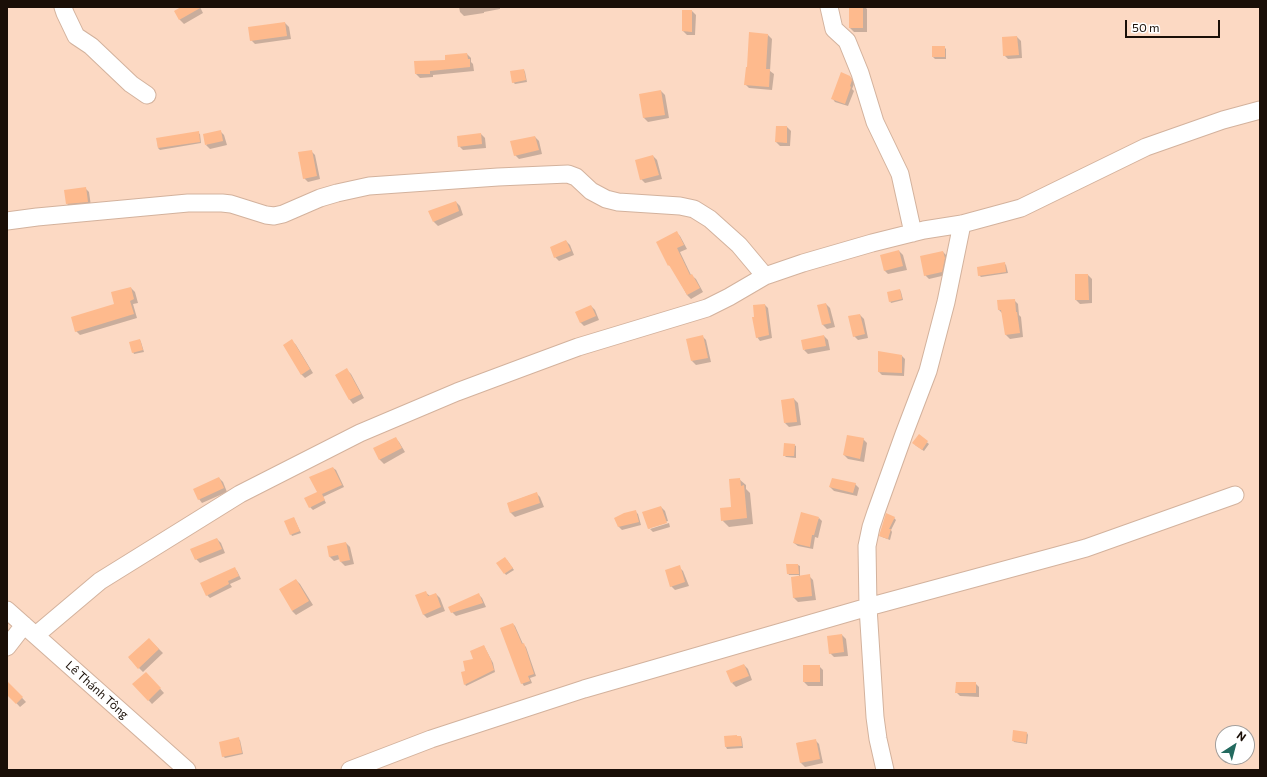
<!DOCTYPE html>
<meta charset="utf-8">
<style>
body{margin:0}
#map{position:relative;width:1267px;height:777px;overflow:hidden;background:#fcd9c3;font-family:Commissioner,sans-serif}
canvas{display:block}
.frame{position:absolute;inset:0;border:8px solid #1a0f07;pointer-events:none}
.north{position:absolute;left:1215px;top:725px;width:40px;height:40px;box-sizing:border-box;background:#fff;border:1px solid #a39f9c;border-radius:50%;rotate:36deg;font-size:11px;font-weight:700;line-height:16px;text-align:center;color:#1a0f07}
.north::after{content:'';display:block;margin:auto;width:14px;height:18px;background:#236a5f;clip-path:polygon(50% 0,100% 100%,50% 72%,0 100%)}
.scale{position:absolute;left:1125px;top:20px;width:95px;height:18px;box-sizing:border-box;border:2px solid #1a0f07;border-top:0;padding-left:5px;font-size:12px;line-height:14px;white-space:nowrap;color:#1a0f07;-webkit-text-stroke:3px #fff;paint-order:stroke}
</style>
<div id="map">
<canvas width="1267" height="777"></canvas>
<div class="frame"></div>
<div class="north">N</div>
<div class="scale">50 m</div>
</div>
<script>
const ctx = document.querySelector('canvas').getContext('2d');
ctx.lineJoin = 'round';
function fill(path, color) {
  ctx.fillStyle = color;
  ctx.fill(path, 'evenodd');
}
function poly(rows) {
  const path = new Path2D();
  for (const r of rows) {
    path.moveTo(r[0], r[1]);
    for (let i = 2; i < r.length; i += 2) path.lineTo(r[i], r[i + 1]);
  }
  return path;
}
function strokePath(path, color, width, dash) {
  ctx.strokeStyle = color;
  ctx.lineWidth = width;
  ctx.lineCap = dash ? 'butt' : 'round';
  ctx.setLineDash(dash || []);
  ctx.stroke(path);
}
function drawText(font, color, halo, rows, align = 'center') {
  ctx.font = font + ' Commissioner,sans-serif';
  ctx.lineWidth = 3;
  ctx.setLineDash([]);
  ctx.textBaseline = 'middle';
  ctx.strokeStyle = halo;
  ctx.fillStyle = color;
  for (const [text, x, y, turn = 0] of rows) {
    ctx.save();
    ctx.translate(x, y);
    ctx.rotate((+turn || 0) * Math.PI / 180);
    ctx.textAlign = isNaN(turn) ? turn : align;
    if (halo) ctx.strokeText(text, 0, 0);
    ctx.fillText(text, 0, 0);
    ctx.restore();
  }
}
fill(poly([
 [183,7,200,7,203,13,184,24,180,20,175,11],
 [459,7,500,7,500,9,484,12,484,13,464,16,460,12],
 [850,7,865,7,867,9,867,32,854,32,850,28],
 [692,11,696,15,695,35,687,35,683,31],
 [285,23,289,27,291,39,255,44,251,40],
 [768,35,772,39,770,71,774,74,772,90,749,88,745,84],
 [1017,37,1021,41,1022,58,1008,59,1004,55],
 [944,47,946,49,946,59,935,59,933,57],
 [467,54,471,58,471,62,473,64,474,71,433,75,433,77,420,78,416,74],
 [524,70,525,72,527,82,515,84,513,82],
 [850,77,853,80,854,84,852,89,854,91,848,106,835,102,832,98],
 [661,91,665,95,669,118,648,122,644,118,640,95],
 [777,127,787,127,791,131,790,146,780,146,776,142],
 [220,131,224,135,227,145,210,149,206,145],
 [198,133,200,134,201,143,160,150,158,148,157,139],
 [481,134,485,138,486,148,463,150,459,146],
 [535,137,539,141,542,154,519,159,515,155],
 [311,151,315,155,320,179,308,182,304,178],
 [653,156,657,160,662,179,645,183,641,179],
 [85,188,89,192,91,206,71,208,67,204],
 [456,202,460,206,463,215,438,226,434,222,430,211],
 [676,232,680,236,687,249,680,252,691,275,696,279,703,292,691,299,687,295,673,269,669,265],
 [566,241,570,245,574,255,559,261,555,257],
 [899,251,903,255,907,270,888,274,884,270],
 [943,252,947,256,946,275,929,279,925,275],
 [1004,263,1006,265,1008,273,981,277,979,275],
 [1088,275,1092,279,1092,303,1080,304,1076,300],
 [131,288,135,292,138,303,133,304,137,318,80,335,76,331,115,304],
 [900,290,901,292,903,300,891,303,890,301],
 [1014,300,1018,304,1019,315,1021,317,1023,337,1010,339,1006,335,1003,314,999,310],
 [826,304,830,308,835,327,827,329,823,325,818,306],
 [765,305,768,308,772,338,760,341,757,337,755,317],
 [591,306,595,310,599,320,584,326,580,322],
 [860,315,864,319,868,338,858,340,854,336],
 [702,336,706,340,711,362,696,365,692,361,687,340],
 [824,336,828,340,830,350,808,354,804,350],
 [140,340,141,342,144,352,134,354,133,352],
 [292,341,296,345,313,373,305,378,301,374],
 [902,356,905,359,904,376,882,375,879,372],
 [347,370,351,374,364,398,353,404,350,400,336,375],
 [794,399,798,403,801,425,789,427,785,423],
 [919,436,929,444,924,451,915,445],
 [395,438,399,442,405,452,384,464,380,460,375,448],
 [863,439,867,443,864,462,848,459,844,455],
 [794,445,796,446,796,458,786,457,784,455],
 [333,468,336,470,344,487,323,497,326,503,313,510,310,507],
 [219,478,223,482,227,492,202,503,199,499],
 [739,479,746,485,746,489,750,493,753,524,729,527,722,520,732,508],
 [855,484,859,488,857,496,834,491,830,487],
 [536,493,540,497,544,507,515,517,511,513,508,503],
 [661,507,665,511,668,521,650,527,650,529,649,528],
 [635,511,638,514,641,525,622,530,619,527,616,519],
 [294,518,301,533,292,536,291,534],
 [819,518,822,521,818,538,815,537,813,549,798,546,794,543],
 [894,518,896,520,891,530,892,532,890,540,882,537,880,536],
 [669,523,670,527,653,532,650,529],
 [217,539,221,543,225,553,200,563,196,559],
 [346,543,350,547,354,564,345,566,341,562,340,559,334,561,330,557,328,547],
 [507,560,514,570,506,575,498,563],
 [798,565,800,566,800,577,809,576,813,580,816,600,798,602,794,598,792,578,799,577,799,575,789,575,788,573],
 [679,567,683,571,689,586,675,590,671,586],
 [234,568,237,571,241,579,230,584,232,587,210,598,207,595],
 [296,580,300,584,313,605,296,615,292,611],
 [425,592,430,596,436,594,440,598,445,611,427,618,423,614],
 [478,594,482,598,486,607,456,616,452,612],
 [513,624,515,626,523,644,526,647,536,676,530,678,532,683,524,686,522,683],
 [842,635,846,639,848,656,834,657,830,653],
 [149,639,163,653,143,672,129,658],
 [484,646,493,663,495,672,466,686,465,684,466,672],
 [744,665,748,669,752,680,736,687,732,683],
 [819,666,823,670,823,686,808,686,804,682],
 [146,673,164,693,152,704,134,684],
 [7,682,26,702,20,707,7,693],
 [975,683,979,687,979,697,960,696,956,692],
 [1027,733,1028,735,1027,744,1014,742,1013,740],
 [725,737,741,737,742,739,743,748,727,749,726,747],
 [238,739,240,740,243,754,225,758,223,756],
 [815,740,819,744,823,763,805,767,801,763,797,743]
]), '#0003');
fill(poly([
 [181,7,202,7,179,20,174,11],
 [849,7,863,7,863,28,849,28],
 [682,10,692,10,692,32,682,31],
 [285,22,287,36,250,41,248,27],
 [749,32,768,34,766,69,770,69,769,87,744,85,746,67,747,67],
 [1017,36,1019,55,1003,56,1002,37],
 [932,46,945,46,945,57,932,57],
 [467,53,468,59,470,59,470,67,430,71,430,74,415,74,414,61,445,60,445,55],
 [524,69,526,80,512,83,510,71],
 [841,72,850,76,852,80,850,86,851,87,845,104,831,99],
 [661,90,665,115,643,118,639,94],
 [776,126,787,126,787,143,775,142],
 [221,130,223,141,205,145,203,134],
 [199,131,200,142,158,148,156,138],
 [481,133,482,144,458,147,457,136],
 [535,136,539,150,514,156,510,141],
 [312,150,317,176,303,179,298,152],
 [653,155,659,175,640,180,635,160],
 [86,187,88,202,66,204,64,190],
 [456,201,459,211,433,222,428,211],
 [677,231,684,245,677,248,690,275,692,274,700,288,687,295,669,265,668,266,656,242],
 [566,240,571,251,554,258,550,247],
 [899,250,903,266,884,271,880,255],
 [943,251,945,258,942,272,924,276,920,256],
 [1005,262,1006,272,978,276,977,267],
 [1075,274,1088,274,1089,300,1075,300],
 [131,287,134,299,130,301,134,314,75,332,71,317,114,304,111,292],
 [900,289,902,299,889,302,887,292],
 [1015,299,1016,312,1017,312,1020,333,1005,335,1001,310,998,310,997,300],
 [826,303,831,323,822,325,817,305],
 [765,304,769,335,756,338,752,317,754,317,753,305],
 [591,305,596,316,580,323,575,312],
 [860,314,865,334,853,337,848,316],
 [703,335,708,358,691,361,686,339],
 [824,335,826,346,803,350,801,340],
 [140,339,143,350,132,353,129,342],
 [292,339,310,369,301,375,283,345],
 [878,351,902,355,902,373,878,372],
 [347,368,361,394,349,400,335,375],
 [794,398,797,422,784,423,781,400],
 [919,434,928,441,922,450,912,443],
 [847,435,864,438,860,459,843,455],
 [396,437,402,448,379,460,373,448],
 [784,443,795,444,794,456,783,456],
 [333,467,342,485,322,494,325,500,309,508,304,498,317,492,309,477],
 [219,477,224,488,198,500,193,489],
 [740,478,741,486,744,485,747,518,721,521,720,508,731,507,729,479],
 [832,478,856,483,853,493,829,487],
 [537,492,540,503,510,513,507,503],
 [661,506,667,523,648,529,642,512],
 [636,510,639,522,618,527,614,518,624,513],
 [801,512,819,517,814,535,812,535,810,547,793,543],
 [886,513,895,517,889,529,891,529,888,539,879,536],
 [294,517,300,531,290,535,284,521],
 [217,538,222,549,195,560,190,549],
 [346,542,350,560,340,562,338,555,329,557,327,546],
 [505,557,513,568,504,574,496,563],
 [786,564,798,564,799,574,787,574],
 [680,565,685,582,670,587,665,570],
 [235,567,239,576,228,581,229,584,206,596,200,583],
 [810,574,812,596,793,598,791,577],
 [296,579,309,601,292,611,279,589],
 [426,591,428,596,436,593,441,607,423,615,415,595],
 [479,593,483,603,451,613,448,607],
 [513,623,522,644,524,643,534,674,528,676,530,681,521,684,500,628],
 [842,634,844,652,829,654,827,636],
 [149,638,159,649,138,669,128,657],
 [484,645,491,660,494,670,464,685,461,672,465,671,463,661,473,659,470,651],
 [744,664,749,676,731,683,726,671],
 [803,665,820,665,820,682,803,682],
 [146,672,161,688,148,701,132,684],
 [7,681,23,697,16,704,7,695],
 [956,682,976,682,976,693,955,693],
 [1013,730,1027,732,1026,743,1012,741],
 [737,735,737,736,741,736,742,746,725,747,724,736],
 [239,737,242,753,222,757,219,742],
 [816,739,820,759,800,763,796,743]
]), '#feba8d');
const minor = poly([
 [63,7,65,13,76,36,91,46,131,84,147,95],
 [829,7,834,29,847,41,860,73,875,122,900,174,913,233],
 [7,221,37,217,188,203,222,203,231,204,266,215,274,216,283,214,320,198,337,193,369,186,498,177,568,174,576,177,591,191,606,199,618,202,680,206,694,209,710,219,739,245,765,276],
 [7,610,187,770],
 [36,635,100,581,240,494,360,433,457,392,524,367,578,347,707,308,729,297,765,276,803,263,872,243,924,230,962,224,1021,208,1146,147,1223,120,1260,110],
 [7,647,24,625],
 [350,770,431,739,584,689,868,607,1086,548,1235,495],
 [885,770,878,739,875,717,868,607,867,546,871,527,876,512,904,434,928,371,946,302,962,224]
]);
strokePath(minor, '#d3b29d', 19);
strokePath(minor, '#fff', 17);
drawText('12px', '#1a0f07', '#fff', [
 ["Lê Thánh Tông",97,690,42]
]);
</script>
